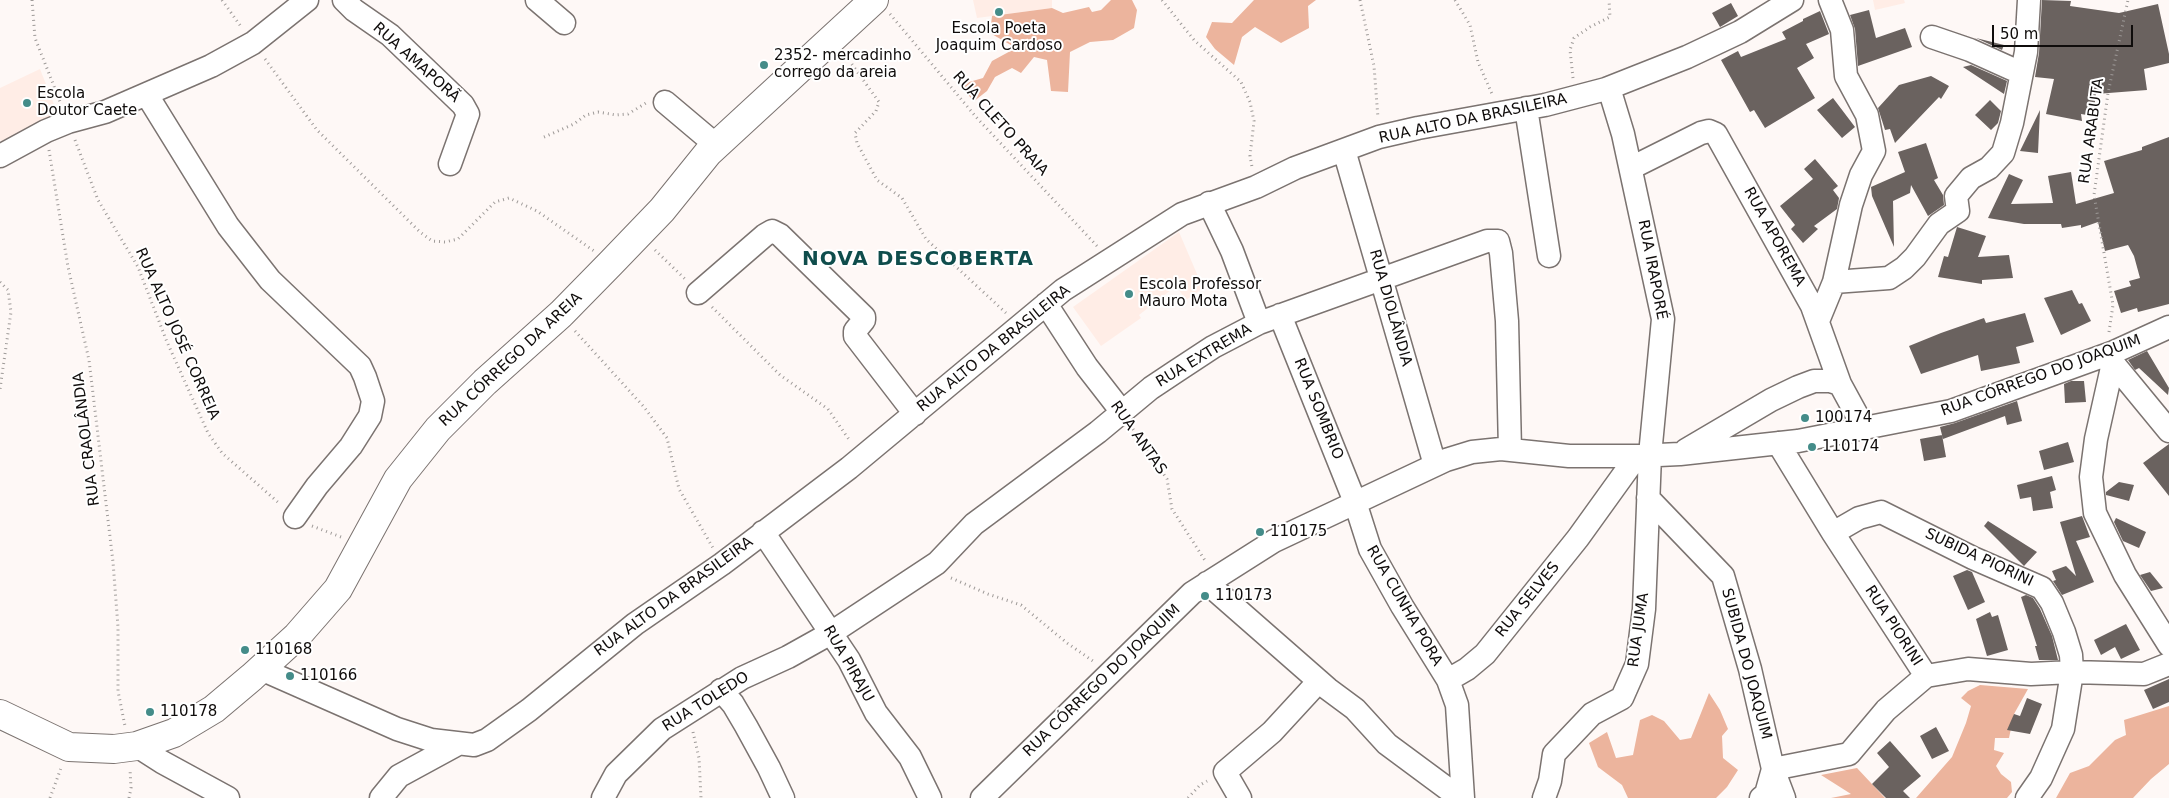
<!DOCTYPE html>
<meta charset="utf-8">
<style>
body{margin:0}
#map{position:relative;width:2169px;height:798px;overflow:hidden;background:#fef8f6;font-family:"DejaVu Sans",sans-serif}
canvas{display:block}
.scale{position:absolute;left:1992px;top:25px;width:141px;height:22px;box-sizing:border-box;border:2px solid #0f0c0b;border-top:0;padding-left:6px;font-size:15px;line-height:18px;white-space:nowrap;color:#0f0c0b;-webkit-text-stroke:4px #fff;paint-order:stroke}
</style>
<div id="map">
<canvas width="2169" height="798"></canvas>
<div class="scale">50 m</div>
</div>
<script>
const ctx = document.querySelector('canvas').getContext('2d');
ctx.lineJoin = 'round';
function fill(path, color) {
  ctx.fillStyle = color;
  ctx.fill(path, 'evenodd');
}
function poly(rows) {
  const path = new Path2D();
  for (const r of rows) {
    path.moveTo(r[0], r[1]);
    for (let i = 2; i < r.length; i += 2) path.lineTo(r[i], r[i + 1]);
  }
  return path;
}
function strokePath(path, color, width, dash) {
  ctx.strokeStyle = color;
  ctx.lineWidth = width;
  ctx.lineCap = dash ? 'butt' : 'round';
  ctx.setLineDash(dash || []);
  ctx.stroke(path);
}
function drawText(font, color, halo, rows, align = 'center') {
  ctx.font = font + ' "DejaVu Sans",sans-serif';
  ctx.lineWidth = 4;
  ctx.setLineDash([]);
  ctx.textBaseline = 'middle';
  ctx.strokeStyle = halo;
  ctx.fillStyle = color;
  for (const [text, x, y, turn = 0] of rows) {
    ctx.save();
    ctx.translate(x, y);
    ctx.rotate((+turn || 0) * Math.PI / 180);
    ctx.textAlign = isNaN(turn) ? turn : align;
    if (halo) ctx.strokeText(text, 0, 0);
    ctx.fillText(text, 0, 0);
    ctx.restore();
  }
}
fill(poly([
 [973,0,1052,0,1052,8,977,18],
 [1873,0,1904,0,1905,3,1875,10],
 [40,69,59,117,3,145,0,139,0,88],
 [1179,232,1203,288,1186,300,1176,286,1139,315,1141,318,1101,346,1073,307]
]), '#ffede6');
fill(poly([
 [1111,0,1132,0,1137,10,1134,28,1113,40,1090,42,1070,52,1068,92,1051,91,1047,60,1034,57,1021,73,1012,68,995,77,987,91,973,102,962,84,983,78,992,61,1016,48,990,33,992,16,1052,8,1063,13,1089,7,1092,12,1101,10],
 [1254,0,1316,0,1308,6,1309,28,1281,43,1255,27,1242,37,1234,65,1215,49,1206,37,1212,22,1232,23],
 [1980,685,2028,689,2014,714,2009,738,1995,738,1994,750,2004,753,1996,766,2001,774,2011,782,2012,792,2007,798,1916,798,1952,757,1966,723,1971,706,1961,698,1968,691],
 [1709,693,1720,710,1728,729,1722,736,1723,758,1738,770,1727,787,1716,798,1628,798,1622,785,1598,767,1589,743,1607,732,1616,758,1633,755,1640,720,1652,715,1664,721,1680,740,1691,738],
 [2169,706,2169,764,2151,779,2133,798,2056,798,2070,773,2089,766,2115,740,2126,735,2124,720],
 [1857,768,1885,798,1831,798,1851,794,1821,775]
]), '#ecb49d');
fill(poly([
 [2042,0,2071,1,2070,6,2119,13,2158,4,2169,54,2169,63,2144,69,2147,90,2096,94,2093,116,2081,114,2082,121,2046,114,2054,79,2035,77,2039,53],
 [1731,3,1738,16,1720,27,1712,13],
 [1869,10,1876,38,1905,28,1912,47,1858,66,1855,29,1850,15],
 [1820,11,1829,34,1806,44,1814,58,1797,68,1815,98,1765,128,1754,110,1750,112,1721,60,1738,51,1741,57,1786,39,1782,32,1803,21,1803,19],
 [1976,38,2004,45,2002,50],
 [1971,65,2007,81,2004,94,1963,67],
 [1931,76,1949,86,1941,99,1939,97,1895,143,1890,129,1885,130,1878,108,1899,85],
 [1833,98,1855,127,1842,138,1817,110],
 [1990,100,2001,111,1998,123,1991,130,1975,115],
 [2040,110,2038,153,2020,151],
 [2169,137,2169,304,2138,312,2137,308,2121,313,2114,291,2131,286,2129,281,2140,278,2134,256,2128,245,2105,251,2098,222,2081,228,2081,225,2062,228,2061,224,2024,224,1988,218,2009,174,2023,180,2011,204,2053,203,2048,176,2071,172,2076,204,2114,193,2104,161,2142,150,2142,147],
 [1926,143,1938,178,1934,180,1943,195,1944,205,1928,216,1911,185,1910,193,1893,201,1894,247,1872,196,1871,187,1905,172,1898,152],
 [1815,159,1838,186,1833,190,1839,198,1837,209,1814,226,1818,229,1803,243,1791,229,1795,225,1780,206,1813,179,1804,169],
 [1957,227,1986,236,1978,257,2009,255,2013,278,1982,280,1982,284,1938,277,1944,256,1948,257],
 [2072,290,2079,304,2082,303,2091,321,2061,335,2044,298],
 [2025,313,2034,342,2016,347,2020,363,1981,371,1978,355,1921,374,1909,346,1941,333,1984,318,1986,323],
 [2147,351,2169,388,2168,395,2139,368,2135,370,2128,360],
 [2071,381,2084,381,2086,402,2065,403,2064,384],
 [2017,401,2022,421,2007,425,2005,416,1943,439,1940,427,1955,423],
 [1942,435,1946,457,1924,461,1920,439],
 [2068,442,2074,462,2044,470,2039,451],
 [2169,444,2169,496,2143,463],
 [2052,476,2056,490,2050,492,2053,508,2033,511,2031,497,2020,499,2017,485],
 [2119,482,2134,485,2129,501,2106,495,2106,492],
 [2082,516,2090,537,2076,541,2094,582,2062,595,2053,581,2056,580,2052,571,2066,566,2076,576,2060,522],
 [2116,518,2146,532,2139,548,2123,541,2114,522],
 [1988,521,2037,552,2024,566,1984,526],
 [1967,570,1972,572,1985,602,1968,610,1953,576],
 [2150,572,2163,588,2151,591,2140,575],
 [2026,595,2033,598,2040,609,2052,636,2058,660,2039,660,2035,646,2037,646,2021,597],
 [1990,612,1992,617,1998,615,2008,650,1987,656,1976,619],
 [2126,624,2140,650,2121,659,2115,647,2101,655,2094,640],
 [2169,679,2169,702,2153,709,2144,690],
 [2027,698,2042,704,2030,734,2007,730,2014,714,2020,716],
 [1936,727,1949,751,1932,759,1920,736],
 [1890,741,1921,776,1903,791,1910,798,1886,798,1872,784,1889,767,1877,753]
]), '#6a625f');
const street = poly([
 [344,0,354,10,390,35,463,105,468,114,450,164],
 [537,0,564,23],
 [1932,37,1970,50,2021,73],
 [147,95,228,226,270,280,360,366,365,377,373,401,370,416,351,446,317,486,295,517],
 [665,102,716,145],
 [1526,108,1549,256],
 [1344,150,1435,465],
 [0,156,46,131,68,122,105,112,211,66,253,43,307,0],
 [1631,168,1701,133,1709,131,1716,134,1812,306,1840,384,1864,428],
 [1209,203,1232,251,1259,323],
 [1834,282,1889,278,1904,268,1915,257,1939,224,1958,211,1956,196,1971,178,1989,168,2003,153,2012,123,2026,52,2029,0],
 [698,293,765,235,772,231,780,235,864,317,864,320,855,331,855,336,915,414],
 [1046,304,1087,367,1122,412],
 [1280,315,1355,502,1370,549,1402,606,1448,680,1457,705,1463,798],
 [1818,321,1834,282,1851,205,1861,175,1874,151,1867,115,1846,76,1842,30,1830,0],
 [2114,353,2113,363,2169,431],
 [2113,363,2096,439,2091,477,2095,513,2125,575,2169,645],
 [1686,450,1771,400,1798,387,1814,381,1830,381,1840,384],
 [1648,498,1723,576,1750,669,1773,769,1784,798],
 [763,532,849,660,876,713,910,757,930,798],
 [1833,533,1859,518,1881,512,1973,558,2042,588,2052,603,2064,632,2071,655,2072,672,2144,674,2169,664],
 [1207,583,1328,689,1355,709,1387,744,1460,798],
 [261,669,397,729,431,740,474,745,487,740,529,710,635,624,722,564,849,468,1063,290,1182,214,1256,187,1295,168,1379,137,1418,128,1545,105,1606,89,1687,57,1740,32,1792,0],
 [1926,676,1968,669,2031,674,2072,672,2063,729,2041,778,2027,798],
 [1448,680,1467,669,1485,654,1578,538,1637,456],
 [721,690,733,704,746,726,769,768,783,798],
 [137,746,162,762,228,798],
 [381,798,399,776,456,745],
 [603,798,616,774,662,729,742,678,788,657,831,633,937,563,974,524,1098,432,1151,388,1175,372,1213,347,1259,323,1487,241,1498,241,1501,253,1507,321,1510,450],
 [982,798,1192,593,1274,541,1446,460,1472,452,1501,449,1569,456,1637,456,1680,454,1798,441,1951,411,2114,352,2169,327],
 [1240,798,1225,772,1272,732,1319,681],
 [1544,798,1550,781,1554,754,1592,714,1622,698,1637,664,1644,609,1650,455,1663,319,1623,134,1609,88],
 [1761,798,1766,794,1773,769,1849,754,1886,710,1926,676,1833,533,1778,443]
]);
const secondary = poly([
 [0,714,69,747,114,749,137,746,174,733,214,709,252,677,297,636,338,589,398,479,438,429,485,382,561,314,611,263,662,210,708,153,874,0]
]);
strokePath(street, '#7b7370', 25);
strokePath(secondary, '#7b7370', 30);
strokePath(poly([
 [32,0,35,38,61,104],
 [222,0,242,28],
 [1162,0,1194,40,1241,82,1250,102,1254,121,1250,156,1252,167],
 [1360,0,1374,66,1378,118],
 [1455,0,1470,25,1478,62,1492,94],
 [890,14,976,117,1097,246],
 [846,56,879,102,876,111,855,133,857,143,877,180,902,198,926,239,1006,313],
 [265,59,317,130,420,232,432,241,445,242,458,239,495,202,509,198,537,211,594,251],
 [1573,78,1570,50,1574,38,1590,27,1610,17,1609,0],
 [544,137,574,124,586,115,598,112,616,115,628,114,646,103],
 [75,140,98,200,138,267,167,342,208,433,222,453,280,504],
 [49,150,68,267,89,360,113,562,118,627,118,691,125,726],
 [655,250,685,279],
 [0,282,8,290,11,312,0,389],
 [712,307,780,375,828,409,850,441],
 [575,331,644,407,667,438,679,489,713,548],
 [2109,332,2113,305,2094,195,2108,93,2128,0],
 [1133,429,1167,479,1172,509,1206,562],
 [312,526,341,537],
 [951,578,988,594,1021,605,1067,643,1093,661],
 [693,732,699,758,701,798],
 [50,798,61,768],
 [129,798,131,788,130,769],
 [1188,798,1200,785,1207,781]
]), '#9e9a98', 3, [1, 4]);
strokePath(street, '#fff', 22);
strokePath(secondary, '#fff', 28);
for (const [x, y, r, color] of [
 [999,12,5,"#448c89"],
 [764,65,5,"#448c89"],
 [27,103,5,"#448c89"],
 [1129,294,5,"#448c89"],
 [1805,418,5,"#448c89"],
 [1812,447,5,"#448c89"],
 [1260,532,5,"#448c89"],
 [1205,596,5,"#448c89"],
 [245,650,5,"#448c89"],
 [290,676,5,"#448c89"],
 [150,712,5,"#448c89"]
]) {
  const dot = new Path2D();
  dot.arc(x, y, r, 0, 2 * Math.PI);
  ctx.fillStyle = color;
  ctx.fill(dot);
  strokePath(dot, '#fff', 2);
}
drawText('15px', '#0f0c0b', '#fff', [
 ["Escola Poeta",999,29,"center"],
 ["Joaquim Cardoso",999,46,"center"],
 ["2352- mercadinho",774,56],
 ["corrego da areia",774,73],
 ["Escola",37,94],
 ["Doutor Caete",37,111],
 ["Escola Professor",1139,285],
 ["Mauro Mota",1139,302],
 ["100174",1815,418],
 ["110174",1822,447],
 ["110175",1270,532],
 ["110173",1215,596],
 ["110168",255,650],
 ["110166",300,676],
 ["110178",160,712]
], 'left');
drawText('15px', '#0f0c0b', '#fff', [
 ["RUA AMAPORÃ",416,63,42],
 ["RUA ALTO DA BRASILEIRA",1473,119,-12],
 ["RUA CLETO PRAIA",1000,124,48],
 ["RUA ARABUTA",2092,131,-82],
 ["RUA APOREMA",1774,237,61],
 ["RUA IRAPORÉ",1652,270,79],
 ["RUA DIOLÂNDIA",1390,308,74],
 ["RUA ALTO JOSÉ CORREIA",177,334,66],
 ["RUA ALTO DA BRASILEIRA",994,349,-39],
 ["RUA EXTREMA",1204,356,-31],
 ["RUA CÓRREGO DA AREIA",511,360,-43],
 ["RUA CÓRREGO DO JOAQUIM",2041,376,-20],
 ["RUA SOMBRIO",1318,409,68],
 ["RUA ANTAS",1138,438,55],
 ["RUA CRAOLÂNDIA",87,439,-97],
 ["SUBIDA PIORINI",1979,558,25],
 ["RUA ALTO DA BRASILEIRA",674,597,-36],
 ["RUA SELVES",1528,600,-51],
 ["RUA CUNHA PORA",1404,606,60],
 ["RUA PIORINI",1893,626,57],
 ["RUA JUMA",1639,630,-82],
 ["RUA PIRAJU",848,664,60],
 ["SUBIDA DO JOAQUIM",1746,664,75],
 ["RUA CÓRREGO DO JOAQUIM",1102,681,-44],
 ["RUA TOLEDO",706,702,-32]
]);
ctx.letterSpacing = '1px';
drawText('bold 20px', '#0f4d4c', '#fff', [
 ["NOVA DESCOBERTA",918,260]
]);
ctx.letterSpacing = '0px';
</script>
